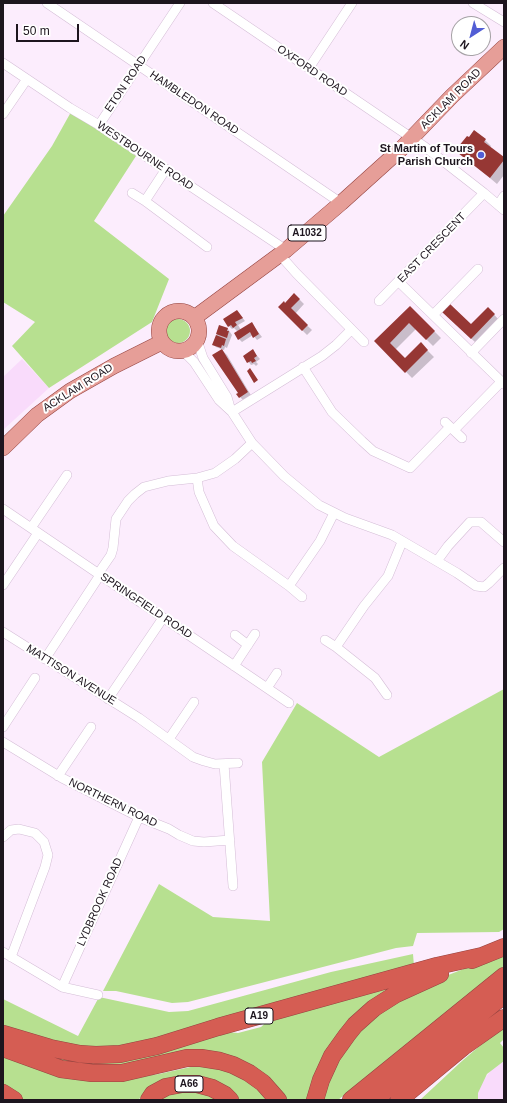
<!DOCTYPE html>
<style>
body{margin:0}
#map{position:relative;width:507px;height:1103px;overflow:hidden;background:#fcedfd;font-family:Helvetica,sans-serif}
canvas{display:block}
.frame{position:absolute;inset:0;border:4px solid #1d151e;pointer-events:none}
.north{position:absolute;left:451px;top:16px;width:40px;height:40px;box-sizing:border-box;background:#fff;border:1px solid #a5a1a5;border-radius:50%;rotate:216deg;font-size:11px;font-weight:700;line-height:16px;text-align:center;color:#1d151e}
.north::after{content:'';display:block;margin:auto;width:14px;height:18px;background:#525ed5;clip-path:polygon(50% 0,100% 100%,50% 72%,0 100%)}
.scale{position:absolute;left:16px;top:24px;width:63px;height:18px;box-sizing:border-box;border:2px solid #1d151e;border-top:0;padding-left:5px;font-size:12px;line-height:14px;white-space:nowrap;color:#1d151e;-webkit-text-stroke:3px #fff;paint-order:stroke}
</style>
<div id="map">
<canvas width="507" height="1103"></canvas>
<div class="frame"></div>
<div class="north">N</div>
<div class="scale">50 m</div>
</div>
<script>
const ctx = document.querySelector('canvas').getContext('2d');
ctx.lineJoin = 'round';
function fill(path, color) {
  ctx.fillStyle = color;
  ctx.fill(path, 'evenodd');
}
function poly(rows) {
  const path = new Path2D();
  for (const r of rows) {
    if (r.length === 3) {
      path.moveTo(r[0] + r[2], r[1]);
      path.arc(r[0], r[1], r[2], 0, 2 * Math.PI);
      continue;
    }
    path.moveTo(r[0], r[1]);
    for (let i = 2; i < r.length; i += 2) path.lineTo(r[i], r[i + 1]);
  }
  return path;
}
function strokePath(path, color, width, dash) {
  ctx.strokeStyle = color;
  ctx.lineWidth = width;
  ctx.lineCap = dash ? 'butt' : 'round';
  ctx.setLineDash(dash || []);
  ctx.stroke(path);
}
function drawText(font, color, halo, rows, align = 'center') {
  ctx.font = font + ' Helvetica,sans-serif';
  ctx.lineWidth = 4;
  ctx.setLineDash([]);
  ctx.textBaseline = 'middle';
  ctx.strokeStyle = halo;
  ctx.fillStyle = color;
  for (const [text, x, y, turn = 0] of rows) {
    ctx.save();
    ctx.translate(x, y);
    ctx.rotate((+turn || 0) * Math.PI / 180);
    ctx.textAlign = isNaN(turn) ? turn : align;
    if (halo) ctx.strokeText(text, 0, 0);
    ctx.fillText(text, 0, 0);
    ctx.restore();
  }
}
fill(poly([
 [22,359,49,388,3,430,3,377],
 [504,1058,504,1100,476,1100,476,1091,493,1067]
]), '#f9dbfb');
fill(poly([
 [71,112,136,156,94,221,169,279,152,322,49,388,12,346,35,322,3,302,3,216,52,146],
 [178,331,12],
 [504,689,504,929,499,932,417,933,413,946,396,948,188,1002,172,1003,116,991,103,991,159,884,213,917,270,921,262,762,297,703,379,757],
 [504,953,504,968,338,1100,323,1100,331,1068,357,1028,423,985],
 [413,954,414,966,118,1051,77,1051,3,1032,3,999,78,1036,99,997,169,1012,188,1011,331,972],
 [430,972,384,996,311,1100,285,1100,233,1059,81,1067,17,1045,67,1060,95,1063,227,1032,238,1033,261,1027,270,1019],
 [504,1025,504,1039,500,1043,504,1048,504,1061,487,1074,478,1093,478,1100,420,1100,462,1061],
 [3,1054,115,1080,159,1074,195,1066,212,1067,231,1072,251,1084,269,1100,236,1100,229,1092,152,1087,138,1100,20,1100,3,1089],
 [188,1087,222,1100,153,1100]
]), '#b7e090');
fill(poly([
 [485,140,491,146,490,148,504,158,504,175,497,184,460,153],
 [294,294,304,304,295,314,312,330,307,335,279,307,285,304],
 [410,307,441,338,433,346,416,329,395,350,405,359,421,344,434,357,412,378,376,341],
 [488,308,499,320,476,343,448,317,471,326],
 [237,311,245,321,238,325,241,330,252,324,262,337,257,340,253,335,242,342,239,339,238,332,234,328,232,329,229,326],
 [220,326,228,329,232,335,227,348,225,347,224,350,216,347,213,344],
 [222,350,227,355,252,397,245,402,240,397],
 [253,351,260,359,256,362,258,364,256,366,254,364,251,365,244,356]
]), '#0003');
fill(poly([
 [474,130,486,139,484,142,504,157,504,160,490,178,458,153,461,150,458,147,467,136,469,137],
 [294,293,300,299,291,308,308,325,302,331,278,307,284,301,285,303],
 [450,304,471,324,488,307,495,314,471,339,442,312],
 [410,306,435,331,426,340,409,323,390,343,405,358,421,342,428,350,405,373,374,341],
 [237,310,243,318,235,322,237,325,233,328,231,325,228,327,223,319],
 [252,322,259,334,253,338,250,332,238,340,234,333],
 [219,325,228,328,227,331,229,331,227,338,216,334],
 [216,335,226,339,224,346,222,345,221,348,212,345],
 [222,349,248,392,239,398,236,394,238,393,212,355],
 [253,349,257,356,254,358,256,361,252,363,251,361,247,363,243,356],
 [250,368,258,380,254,383,247,371]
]), '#963734');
const street = poly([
 [47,3,341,203],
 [213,3,425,147,484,193,504,210],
 [473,3,504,22],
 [3,63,70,108,99,125,286,250],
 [309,68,352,3],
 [3,114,27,79],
 [99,125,180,3],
 [166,169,145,201,207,247],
 [132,193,145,201],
 [498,205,504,196],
 [280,255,296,273,364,342],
 [399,282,504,384],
 [379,301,484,193],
 [433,315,478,269],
 [197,340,203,358,227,397,231,411],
 [183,351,194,362,219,400,232,412,252,443,284,476,319,505,345,518,392,535,457,573,476,586,484,587,489,583,504,568],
 [471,353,504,319],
 [303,367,332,412,362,441,373,451,410,468,450,427],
 [232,412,322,356,336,345,351,330],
 [445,422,462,438],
 [454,430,501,382],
 [197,478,199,492,214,526,233,546,289,586,302,597],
 [3,509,289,703],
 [31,528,67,475],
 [437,561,448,546,470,522,481,522,504,542],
 [98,574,111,555,113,548,116,519,128,501,135,494,144,487,168,481,197,478,215,473,235,459,252,443],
 [3,585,38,533],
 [289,586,320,541,334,513],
 [3,632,139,718,193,757,204,761,215,764,238,763],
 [235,635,248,645],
 [325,640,336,647,375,678,387,695],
 [336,647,364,606,388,576,402,542],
 [45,659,100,575],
 [234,666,255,634],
 [267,688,277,673],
 [108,699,163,618],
 [3,727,35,678],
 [169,739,194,702],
 [3,742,62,778,139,817,169,829,179,835,193,841,204,842,230,840],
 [224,764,233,886],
 [58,776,91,727],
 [3,837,11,830,19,829,35,833,44,842,48,855,45,867,11,957],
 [3,952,62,987,98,995],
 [62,987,139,817]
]);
const primary = poly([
 [179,331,20],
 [194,318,286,250,341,203,402,148,452,96,504,47],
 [3,448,37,415,70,391,114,366,162,342]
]);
const highway = poly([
 [472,960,504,947],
 [3,1034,50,1048,80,1054,96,1055,120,1054,157,1046,218,1027,437,966,482,956],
 [3,1048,61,1069,92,1073,122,1073,187,1058,201,1058,220,1061,233,1065,249,1073,263,1083,278,1100],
 [3,1093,14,1100],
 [149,1100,153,1094,166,1087,182,1084,197,1084,212,1088,225,1095,230,1100],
 [315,1100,321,1080,332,1056,347,1035,355,1025,374,1008,396,994,440,974],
 [351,1100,504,976],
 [374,1100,504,995],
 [399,1100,463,1047,504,1018]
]);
strokePath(street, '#d4bdd6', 10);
strokePath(primary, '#954440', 16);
strokePath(highway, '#954440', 18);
strokePath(street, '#fff', 9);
strokePath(primary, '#e69e98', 15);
strokePath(highway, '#d55d53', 17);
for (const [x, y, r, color] of [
 [481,155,4,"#525ed5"]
]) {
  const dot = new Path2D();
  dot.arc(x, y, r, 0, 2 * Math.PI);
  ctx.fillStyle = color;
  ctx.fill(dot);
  strokePath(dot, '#fff', 1.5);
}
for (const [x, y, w] of [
 [307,233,38],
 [259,1016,28],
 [189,1084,28]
]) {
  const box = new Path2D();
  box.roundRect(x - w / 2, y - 8, w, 16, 3);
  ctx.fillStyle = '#fff';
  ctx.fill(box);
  strokePath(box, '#1d151e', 1);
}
drawText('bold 10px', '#1d151e', null, [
 ["A1032",307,233],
 ["A19",259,1016],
 ["A66",189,1084]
]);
drawText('11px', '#1d151e', '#fff', [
 ["OXFORD ROAD",312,71,34],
 ["ETON ROAD",126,84,-56],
 ["ACKLAM ROAD",451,99,-45],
 ["HAMBLEDON ROAD",194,103,34],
 ["WESTBOURNE ROAD",145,156,34],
 ["EAST CRESCENT",432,248,-46],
 ["ACKLAM ROAD",78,388,-32],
 ["SPRINGFIELD ROAD",146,606,34],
 ["MATTISON AVENUE",71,675,32],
 ["NORTHERN ROAD",113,803,26],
 ["LYDBROOK ROAD",100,902,-66]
]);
drawText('bold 11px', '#1d151e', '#fff', [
 ["St Martin of Tours",473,149],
 ["Parish Church",473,162]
], 'right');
</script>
